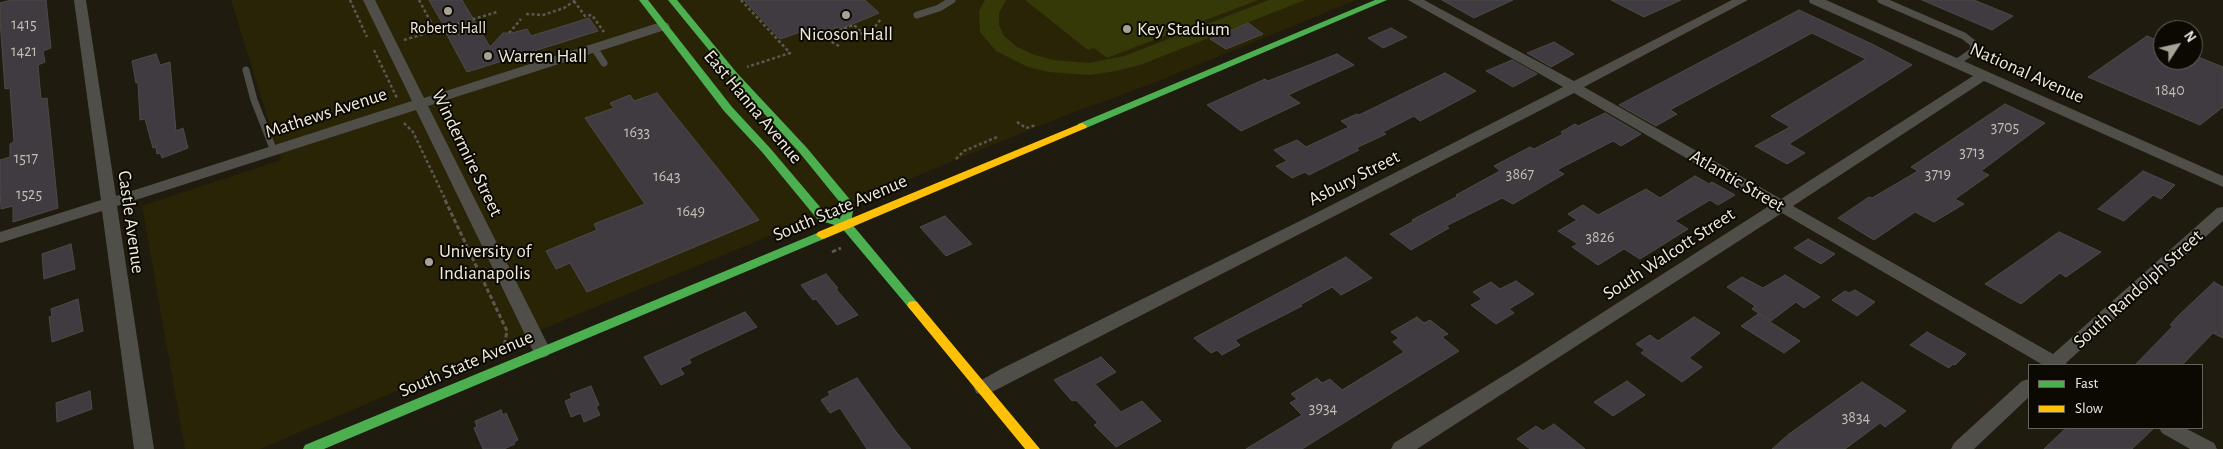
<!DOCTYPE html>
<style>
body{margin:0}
#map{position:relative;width:2223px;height:449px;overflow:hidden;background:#1f1b0e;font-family:"Alegreya Sans",sans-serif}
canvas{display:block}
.legend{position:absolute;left:2028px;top:364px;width:175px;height:65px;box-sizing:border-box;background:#0b0902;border:1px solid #66635a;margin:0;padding:6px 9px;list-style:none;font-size:15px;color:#eeebdd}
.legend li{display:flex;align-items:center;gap:10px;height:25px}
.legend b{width:25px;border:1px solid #66635a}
.north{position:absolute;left:2153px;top:20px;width:50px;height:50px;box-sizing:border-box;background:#0b0902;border:1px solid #66635a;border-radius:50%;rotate:55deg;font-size:14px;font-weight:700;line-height:20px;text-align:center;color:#eeebdd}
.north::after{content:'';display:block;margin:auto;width:18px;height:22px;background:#a6a295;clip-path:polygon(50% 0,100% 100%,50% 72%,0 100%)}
</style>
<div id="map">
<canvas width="2223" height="449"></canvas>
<ul class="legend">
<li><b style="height:6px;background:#4caf50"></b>Fast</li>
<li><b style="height:6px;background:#ffc107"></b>Slow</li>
</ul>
<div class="north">N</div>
</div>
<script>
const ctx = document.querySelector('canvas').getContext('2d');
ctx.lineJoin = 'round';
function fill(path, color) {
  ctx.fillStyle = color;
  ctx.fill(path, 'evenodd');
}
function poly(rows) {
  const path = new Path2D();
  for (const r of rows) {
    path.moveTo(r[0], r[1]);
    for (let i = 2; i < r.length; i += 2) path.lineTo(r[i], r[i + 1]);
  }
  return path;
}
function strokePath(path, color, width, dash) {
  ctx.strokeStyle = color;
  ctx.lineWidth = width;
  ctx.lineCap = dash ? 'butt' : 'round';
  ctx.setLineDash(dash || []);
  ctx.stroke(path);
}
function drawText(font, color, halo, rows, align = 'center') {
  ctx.font = font + ' "Alegreya Sans",sans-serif';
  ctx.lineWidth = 4;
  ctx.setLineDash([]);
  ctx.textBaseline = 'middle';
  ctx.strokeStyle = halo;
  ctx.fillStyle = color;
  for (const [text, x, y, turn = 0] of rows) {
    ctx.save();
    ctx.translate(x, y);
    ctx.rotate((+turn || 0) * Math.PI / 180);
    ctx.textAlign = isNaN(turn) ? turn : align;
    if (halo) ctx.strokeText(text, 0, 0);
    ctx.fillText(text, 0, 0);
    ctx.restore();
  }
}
fill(poly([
 [231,0,1356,0,1156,82,1061,117,569,318,260,449,185,449,142,206,281,160]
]), '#2a2406');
fill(poly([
 [985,0,1006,0,999,13,999,25,1004,36,1017,47,1035,55,1053,60,1089,63,1124,56,1269,0,1305,0,1140,65,1116,71,1090,75,1048,72,1028,67,996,51,980,32,979,11],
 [1025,0,1258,0,1107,58,1094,48,1088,50]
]), '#353807');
const building = poly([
 [11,0,46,0,51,48,43,51,45,62,38,65,41,99,47,98,58,208,13,222,13,206,1,209,0,190,0,160,10,157,10,144,14,142,10,88,5,89,0,20,0,3,11,0],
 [429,0,462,0,490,47,503,33,512,33,527,29,531,36,589,18,598,31,467,72,446,33,448,33,429,0],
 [744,0,865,0,879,13,841,29,839,27,817,34,812,28,780,39,744,0],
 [1442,0,1513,0,1474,18,1442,0],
 [1611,0,1681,0,1644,17,1611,0],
 [1922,0,1974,0,2013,16,1992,30,1922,0],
 [1799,10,1874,45,1912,65,1789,144,1805,153,1787,164,1755,146,1790,127,1771,116,1866,59,1812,33,1670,110,1677,114,1656,126,1619,105,1799,10],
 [1248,23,1263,34,1226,49,1210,39,1248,23],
 [1391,28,1407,37,1383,48,1368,38,1391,28],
 [2147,36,2163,43,2163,60,2193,60,2193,55,2223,67,2223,107,2200,125,2088,77,2147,36],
 [1554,42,1574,54,1551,67,1527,53,1554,42],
 [156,54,160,65,170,62,176,131,183,128,188,148,162,158,160,153,157,154,156,147,153,148,145,119,140,120,138,82,136,83,132,61,156,54],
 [1337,54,1354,65,1288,95,1300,103,1241,131,1207,105,1265,79,1268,81,1337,54],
 [1512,60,1537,74,1513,87,1486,71,1512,60],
 [1445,73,1476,91,1420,121,1414,116,1383,132,1386,134,1356,148,1359,150,1309,175,1305,172,1292,178,1276,166,1287,161,1274,150,1297,140,1306,147,1349,127,1341,121,1357,114,1359,115,1445,73],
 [657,93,759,220,587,292,570,263,556,269,546,251,597,230,594,224,645,204,585,118,614,108,610,103,630,95,634,101,657,93],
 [2005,104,2045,123,1981,171,1989,175,1955,199,1964,204,1934,222,1915,212,1874,240,1838,218,1869,197,1872,198,1918,171,1911,167,2005,104],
 [1605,113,1641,134,1621,146,1613,141,1557,170,1564,174,1513,204,1502,198,1446,226,1449,228,1411,250,1390,234,1414,221,1412,220,1458,196,1456,195,1500,171,1494,166,1530,147,1534,149,1563,134,1561,132,1575,124,1578,126,1605,113],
 [2143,171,2175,185,2161,199,2153,195,2124,221,2098,209,2143,171],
 [1695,176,1709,184,1712,182,1735,195,1718,205,1710,200,1675,221,1688,229,1640,259,1624,249,1598,265,1572,247,1578,244,1558,231,1577,220,1568,214,1583,205,1598,215,1646,189,1660,198,1695,176],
 [945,216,972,244,946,256,920,227,945,216],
 [2059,232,2101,252,2066,277,2060,273,2021,304,1985,284,2059,232],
 [1808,239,1835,254,1821,264,1794,248,1808,239],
 [71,244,75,269,44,279,42,254,71,244],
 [1346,257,1372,278,1341,295,1332,287,1300,305,1302,306,1235,340,1240,345,1222,355,1217,350,1211,353,1194,338,1346,257],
 [826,274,838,288,836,289,858,315,837,325,816,299,813,300,801,285,826,274],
 [1785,275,1820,297,1804,308,1796,302,1771,321,1752,309,1755,306,1727,287,1742,277,1763,288,1785,275],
 [1516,281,1534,294,1509,309,1514,313,1496,324,1471,305,1482,299,1473,292,1491,282,1500,289,1516,281],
 [2214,282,2223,287,2223,338,2213,333,2182,365,2135,365,2173,326,2170,325,2178,316,2214,282],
 [1855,290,1875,302,1857,316,1832,300,1845,291,1849,293,1855,290],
 [78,299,83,331,52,342,49,317,52,316,51,309,78,299],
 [745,312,757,327,689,359,691,363,680,368,684,374,661,385,644,357,745,312],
 [1758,314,1800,341,1784,353,1741,326,1758,314],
 [1417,317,1424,323,1430,320,1448,334,1442,337,1459,351,1302,449,1246,449,1302,415,1290,403,1297,399,1291,394,1317,378,1322,383,1330,379,1342,390,1404,352,1393,342,1399,338,1391,332,1417,317],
 [1694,317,1720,333,1689,358,1702,367,1682,382,1641,353,1645,350,1636,344,1650,335,1658,341,1694,317],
 [1927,332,1966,354,1955,365,1953,364,1949,368,1910,345,1927,332],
 [1101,357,1116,372,1095,384,1121,412,1142,401,1161,421,1116,447,1094,425,1098,423,1076,400,1072,401,1054,380,1101,357],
 [857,378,897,433,911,449,867,449,840,408,830,413,821,400,830,395,828,392,857,378],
 [1627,381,1645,395,1613,416,1594,402,1627,381],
 [1862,382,1906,411,1885,427,1880,423,1845,449,1772,449,1789,434,1862,382],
 [591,386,599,405,596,407,600,415,584,422,581,413,571,417,565,401,572,398,570,394,591,386],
 [90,391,92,409,57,422,56,403,90,391],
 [501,410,503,415,506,413,518,440,514,442,515,444,504,449,483,449,474,428,477,427,475,421,501,410],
 [1554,424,1585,449,1530,449,1517,439,1536,426,1543,431,1554,424],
 [2066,428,2154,428,2132,449,2044,449,2066,428]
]);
fill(building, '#3f3b41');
strokePath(building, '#4d4a49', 1);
strokePath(poly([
 [350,0,367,37],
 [419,0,435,30],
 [741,0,790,53,747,67],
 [574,1,585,16,592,15,604,32],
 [526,14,543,15,564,8,576,0],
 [509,33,521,19],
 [828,39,851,37,866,32,874,28,881,19],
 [404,40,497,12],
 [839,46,828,40,825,35,854,25,862,33],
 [374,50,397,98],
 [1017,122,1026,128,1036,125],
 [404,123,413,132,446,201],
 [956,159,964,151,997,137]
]), '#5a5853', 2.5, [3, 2.5]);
strokePath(poly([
 [445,200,507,331,504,347],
 [832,252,841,248]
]), '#5a5853', 3, [4.5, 2.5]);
strokePath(poly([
 [1881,0,1964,36,1974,44,1973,51,1956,63],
 [917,15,939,8,952,0],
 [594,48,604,63],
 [246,70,254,100,274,151]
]), '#4f4e49', 7);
fill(poly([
 [74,0,86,0,116,196,412,101,363,0,375,0,424,98,658,23,668,23,670,26,668,29,428,106,551,351,548,356,542,358,536,356,533,351,416,110,117,206,154,449,134,449,102,211,0,243,0,232,101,200,74,0],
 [1408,0,1424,0,1574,81,1732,0,1748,0,1584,87,1781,199,1973,76,1810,3,1809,0,1826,0,2223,176,2223,187,1984,81,1793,206,2053,354,2217,208,2223,207,2223,221,2066,363,2067,365,2043,365,1782,213,1417,449,1391,449,1394,443,1519,366,1769,206,1574,93,990,393,983,395,976,393,974,388,976,383,1001,369,1316,213,1563,87,1408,0],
 [2029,379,2029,397,1974,449,1951,449,1954,443,2022,381,2029,379],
 [2159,428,2185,428,2214,443,2217,449,2190,449,2162,433,2159,428]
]), '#4f4e49');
fill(poly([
 [639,0,648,0,732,107,770,148,826,214,840,219,842,205,799,152,731,77,668,0,677,0,737,73,807,148,852,202,854,205,851,223,917,302,919,305,917,308,909,308,841,227,818,220,762,152,724,111,639,0],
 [1375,0,1387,0,1086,128,1082,129,1077,126,1078,124,1375,0],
 [822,231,828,235,826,238,324,449,303,449,305,445,822,231]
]), '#4caf50');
fill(poly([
 [1082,123,1087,126,1086,128,826,238,822,239,816,235,818,232,1082,123],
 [913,301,917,302,1040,449,1025,449,909,308,907,305,909,302,913,301]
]), '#ffc107');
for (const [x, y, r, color] of [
 [448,11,5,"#a6a295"],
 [846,15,5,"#a6a295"],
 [1127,29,5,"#a6a295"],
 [488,56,5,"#a6a295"],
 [429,262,5,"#a6a295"]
]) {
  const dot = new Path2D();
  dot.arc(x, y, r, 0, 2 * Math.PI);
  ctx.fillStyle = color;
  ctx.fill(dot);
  strokePath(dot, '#0b0902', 2);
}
drawText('16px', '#c2bfb6', null, [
 ["1415",24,24],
 ["1421",24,51],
 ["1840",2170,90],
 ["3705",2005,127],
 ["1633",637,132],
 ["3713",1972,152],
 ["1517",26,158],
 ["3867",1520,174],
 ["3719",1938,174],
 ["1643",667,176],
 ["1525",29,194],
 ["1649",691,211],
 ["3826",1600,237],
 ["3934",1323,408],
 ["3834",1856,417]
]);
drawText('16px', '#eeebdd', '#0b0902', [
 ["Roberts Hall",448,28]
]);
drawText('19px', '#eeebdd', '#0b0902', [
 ["Key Stadium",1137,29],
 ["Nicoson Hall",846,34,"center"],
 ["Warren Hall",498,56],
 ["University of",439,251],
 ["Indianapolis",439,273]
], 'left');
drawText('19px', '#eeebdd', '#0b0902', [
 ["National Avenue",2027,73,24],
 ["East Hanna Avenue",753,107,50],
 ["Mathews Avenue",326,113,-18],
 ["Windermire Street",467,153,64],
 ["Asbury Street",1354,178,-27],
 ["Atlantic Street",1737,181,30],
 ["South State Avenue",840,208,-23],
 ["Castle Avenue",131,222,82],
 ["South Walcott Street",1669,254,-33],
 ["South Randolph Street",2138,289,-42],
 ["South State Avenue",466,364,-23]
]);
</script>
